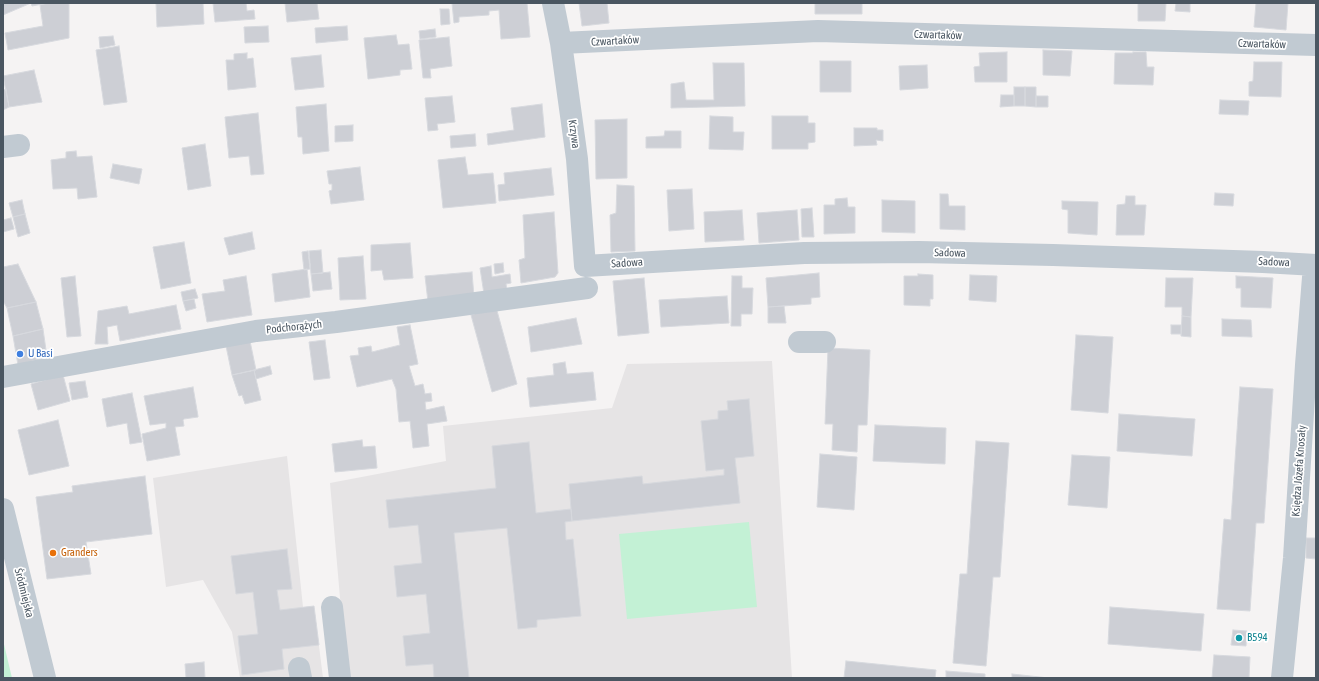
<!DOCTYPE html>
<meta charset="utf-8">
<style>
body{margin:0}
#map{position:relative;width:1319px;height:681px;overflow:hidden;background:#f5f3f3;font-family:"Asap Condensed",sans-serif}
canvas{display:block}
.frame{position:absolute;inset:0;border:4px solid #4a5661;pointer-events:none}
</style>
<div id="map">
<canvas width="1319" height="681"></canvas>
<div class="frame"></div>
</div>
<script>
const ctx = document.querySelector('canvas').getContext('2d');
ctx.lineJoin = 'round';
function fill(path, color) {
  ctx.fillStyle = color;
  ctx.fill(path, 'evenodd');
}
function poly(rows) {
  const path = new Path2D();
  for (const r of rows) {
    path.moveTo(r[0], r[1]);
    for (let i = 2; i < r.length; i += 2) path.lineTo(r[i], r[i + 1]);
  }
  return path;
}
function strokePath(path, color, width, dash) {
  ctx.strokeStyle = color;
  ctx.lineWidth = width;
  ctx.lineCap = dash ? 'butt' : 'round';
  ctx.setLineDash(dash || []);
  ctx.stroke(path);
}
function drawText(font, color, halo, rows, align = 'center') {
  ctx.font = font + ' "Asap Condensed",sans-serif';
  ctx.lineWidth = 3.5;
  ctx.setLineDash([]);
  ctx.textBaseline = 'middle';
  ctx.strokeStyle = halo;
  ctx.fillStyle = color;
  for (const [text, x, y, turn = 0] of rows) {
    ctx.save();
    ctx.translate(x, y);
    ctx.rotate((+turn || 0) * Math.PI / 180);
    ctx.textAlign = isNaN(turn) ? turn : align;
    if (halo) ctx.strokeText(text, 0, 0);
    ctx.fillText(text, 0, 0);
    ctx.restore();
  }
}
fill(poly([
 [772,361,792,678,347,678,330,483,446,461,443,426,612,408,627,364],
 [287,456,303,607,314,606,323,678,240,678,232,632,203,580,166,587,153,478]
]), '#e6e4e5');
fill(poly([
 [749,522,757,607,627,619,619,534],
 [3,640,12,678,3,678]
]), '#c3f1d5');
const building = poly([
 [3,3,48,3,32,6,31,3,3,15,3,3],
 [48,3,69,3,69,38,8,50,5,33,43,26,40,5,48,3],
 [156,3,203,3,204,24,157,27,156,3],
 [213,3,246,3,247,11,254,10,255,19,215,22,213,3],
 [285,3,317,3,319,19,287,22,285,3],
 [452,3,527,3,530,37,501,39,499,10,489,11,489,15,459,17,459,22,454,23,452,3],
 [579,3,607,3,609,23,582,26,579,3],
 [815,3,862,3,862,14,815,14,815,3],
 [1138,3,1166,3,1165,21,1138,21,1138,3],
 [1176,3,1190,3,1190,12,1175,11,1176,3],
 [1256,3,1288,3,1286,30,1254,27,1256,3],
 [440,9,449,9,450,24,441,25,440,9],
 [268,26,269,42,245,43,244,27,268,26],
 [347,26,348,40,316,43,315,28,347,26],
 [435,29,436,37,420,39,419,31,435,29],
 [396,35,398,45,409,44,412,69,400,70,400,75,368,79,364,38,396,35],
 [113,36,115,45,100,48,99,37,113,36],
 [449,37,452,66,430,69,431,78,423,78,419,40,449,37],
 [119,46,127,102,104,105,96,50,119,46],
 [1043,50,1072,51,1070,76,1043,75,1043,50],
 [1007,52,1007,82,975,82,974,67,980,66,979,53,1007,52],
 [1133,52,1146,52,1147,67,1154,67,1153,85,1114,84,1115,53,1133,53,1133,52],
 [247,53,247,59,253,58,256,87,228,90,226,60,234,60,234,54,247,53],
 [321,55,324,87,295,90,291,58,321,55],
 [820,61,851,61,851,92,820,92,820,61],
 [1254,62,1282,62,1281,97,1249,96,1249,82,1253,81,1254,62],
 [713,63,744,63,745,106,671,108,671,84,684,82,686,100,714,100,713,63],
 [927,65,928,88,900,90,899,66,927,65],
 [34,70,42,102,9,107,3,76,34,70],
 [1014,87,1025,87,1025,106,1014,106,1014,87],
 [1025,87,1036,87,1036,107,1025,106,1025,87],
 [6,89,9,107,3,110,3,90,6,89],
 [1001,95,1014,95,1014,106,1000,107,1001,95],
 [452,96,455,122,437,124,438,130,428,131,425,98,452,96],
 [1036,96,1048,96,1048,107,1036,107,1036,96],
 [1220,100,1249,101,1248,115,1219,114,1220,100],
 [326,104,329,151,303,154,302,137,298,137,296,107,326,104],
 [542,104,545,137,488,145,487,134,514,130,511,108,542,104],
 [258,113,264,174,251,175,249,156,229,158,225,117,258,113],
 [710,116,733,117,733,132,744,132,743,150,709,149,710,116],
 [772,116,808,116,808,123,815,123,815,142,808,143,808,149,772,149,772,116],
 [627,119,627,178,596,179,595,120,627,119],
 [353,125,353,141,335,142,335,126,353,125],
 [854,128,877,128,877,130,883,130,883,141,876,140,877,145,854,146,854,128],
 [665,131,681,131,681,148,646,148,646,137,664,136,665,131],
 [475,134,476,146,451,148,450,136,475,134],
 [205,144,211,186,188,190,182,148,205,144],
 [76,151,77,157,92,156,97,197,78,199,77,188,53,189,51,160,66,158,66,152,76,151],
 [465,157,468,175,493,173,496,203,443,208,438,160,465,157],
 [113,164,142,169,139,184,110,178,113,164],
 [360,167,364,200,331,204,329,191,332,190,332,184,329,184,327,171,360,167],
 [551,168,554,195,499,201,498,185,505,184,504,173,551,168],
 [617,185,634,186,635,251,611,252,610,215,616,213,617,185],
 [692,189,694,229,669,231,667,190,692,189],
 [1215,193,1234,194,1233,206,1214,205,1215,193],
 [940,194,948,194,949,206,965,206,965,230,940,229,940,194],
 [1126,196,1135,196,1135,205,1146,205,1144,235,1116,235,1117,205,1125,204,1126,196],
 [847,198,848,207,855,207,855,233,824,234,824,205,835,205,835,199,847,198],
 [22,200,25,214,13,217,9,203,22,200],
 [882,200,915,201,915,233,882,232,882,200],
 [1062,201,1098,202,1097,235,1068,233,1068,210,1062,209,1062,201],
 [812,208,814,237,802,237,801,209,812,208],
 [742,210,744,240,705,242,704,212,742,210],
 [797,210,799,240,759,243,757,213,797,210],
 [554,212,558,273,555,277,521,283,519,260,525,258,523,215,554,212],
 [25,214,30,233,18,237,13,217,25,214],
 [11,218,14,229,3,232,3,220,11,218],
 [252,232,255,249,229,255,224,238,252,232],
 [184,242,191,283,161,289,153,247,184,242],
 [410,243,413,278,384,280,382,270,371,271,371,245,410,243],
 [321,250,323,273,311,274,309,251,321,250],
 [308,251,310,269,304,270,302,252,308,251],
 [363,256,366,299,340,300,338,258,363,256],
 [503,263,504,272,495,274,494,264,503,263],
 [18,264,36,302,7,308,3,301,3,267,18,264],
 [491,266,492,277,510,274,511,283,506,284,507,290,484,294,480,268,491,266],
 [307,269,310,297,275,302,272,274,307,269],
 [330,272,332,289,313,291,311,274,330,272],
 [472,272,474,297,428,302,425,276,472,272],
 [819,273,820,297,811,298,811,304,768,307,766,278,819,273],
 [918,274,933,275,933,299,930,299,930,306,904,305,904,276,918,276,918,274],
 [970,275,997,276,996,302,969,300,970,275],
 [75,276,81,336,67,337,61,278,75,276],
 [246,276,252,315,207,322,202,294,225,291,223,280,246,276],
 [732,276,742,276,742,288,753,288,752,314,741,314,741,326,731,326,732,276],
 [1236,276,1273,278,1271,308,1241,307,1241,288,1236,288,1236,276],
 [644,278,649,333,618,336,613,281,644,278],
 [1166,278,1193,278,1191,317,1182,316,1182,307,1165,307,1166,278],
 [195,289,198,298,183,301,181,292,195,289],
 [727,296,729,323,661,327,659,300,727,296],
 [194,299,196,308,186,311,183,301,194,299],
 [36,302,43,329,13,336,7,308,36,302],
 [176,305,181,329,120,341,117,325,107,327,108,344,95,344,98,311,127,306,129,314,176,305],
 [784,306,786,323,768,323,768,307,784,306],
 [496,307,517,384,492,392,471,315,496,307],
 [1182,316,1191,317,1191,337,1181,336,1182,316],
 [576,318,582,344,531,352,528,327,576,318],
 [1222,319,1251,320,1252,337,1222,336,1222,319],
 [410,325,418,364,409,366,415,386,423,384,425,394,431,393,432,401,425,402,426,410,444,406,447,421,427,424,429,446,413,448,410,421,399,422,396,389,392,379,357,387,350,356,359,355,358,348,371,346,372,352,400,345,397,327,410,325],
 [1171,325,1181,325,1181,334,1171,334,1171,325],
 [43,329,47,357,18,365,13,336,43,329],
 [1076,335,1113,337,1108,413,1071,410,1076,335],
 [325,340,330,378,314,380,309,342,325,340],
 [250,341,256,370,232,375,226,346,250,341],
 [828,348,870,350,867,425,858,425,857,452,832,450,833,424,825,424,828,348],
 [565,362,567,374,593,372,596,400,530,407,527,378,554,375,553,364,565,362],
 [270,366,272,374,256,379,254,370,270,366],
 [254,370,256,379,261,400,245,404,242,395,239,396,232,375,254,370],
 [63,375,70,401,38,410,31,384,63,375],
 [85,381,88,397,72,400,69,383,85,381],
 [193,387,198,416,198,417,184,419,183,420,184,426,175,427,180,455,147,461,142,434,166,428,166,423,150,425,144,396,193,387],
 [1240,387,1273,389,1264,523,1256,523,1250,611,1217,609,1224,519,1231,520,1240,387],
 [132,393,142,442,130,444,127,423,107,427,102,399,132,393],
 [749,399,754,456,735,458,740,503,572,521,569,484,642,476,643,484,724,475,724,469,706,471,701,421,718,419,718,411,728,410,727,401,749,399],
 [1119,414,1195,419,1192,456,1117,451,1119,414],
 [58,420,69,466,29,475,18,430,58,420],
 [875,425,946,428,945,464,873,461,875,425],
 [362,440,363,447,375,446,377,468,335,472,332,444,362,440],
 [976,441,1009,443,1000,577,993,577,986,666,953,663,960,574,967,574,976,441],
 [529,442,536,513,571,509,572,521,565,522,566,540,573,539,581,616,537,620,537,627,518,629,507,528,454,533,469,678,434,678,433,664,406,666,403,636,430,633,426,594,397,597,394,566,422,563,418,525,389,528,386,500,496,488,492,446,529,442],
 [820,454,857,457,854,510,817,507,820,454],
 [1072,455,1110,457,1107,508,1068,505,1072,455],
 [145,476,152,534,86,542,91,574,47,579,36,497,73,492,72,486,145,476],
 [1306,538,1316,538,1316,559,1306,558,1306,538],
 [287,549,292,589,277,590,280,610,314,606,319,645,282,649,284,669,242,675,238,636,258,634,253,592,236,594,231,556,287,549],
 [1110,607,1204,614,1201,651,1108,644,1110,607],
 [1233,630,1247,631,1246,646,1231,645,1233,630],
 [1214,655,1250,657,1249,678,1212,678,1214,655],
 [846,661,936,670,935,678,844,678,846,661],
 [204,662,205,678,186,678,185,664,204,662],
 [946,671,985,674,985,678,946,678,946,671],
 [1012,674,1049,678,1012,678,1012,674]
]);
fill(building, '#cdcfd5');
strokePath(building, '#d7d9de', 1);
strokePath(poly([
 [553,3,561,43,577,159,585,266,804,253,919,252,1053,255,1263,262,1316,265],
 [561,43,818,31,1316,45],
 [3,147,19,145],
 [799,342,825,342],
 [3,377,256,331,336,322,587,288],
 [3,509,45,678],
 [332,607,340,678],
 [299,668,301,678],
 [1282,678,1294,558,1306,365,1314,265]
]), '#c1cad2', 22);
for (const [x, y, r, color] of [
 [20,354,4,"#3f7fe0"],
 [53,553,4,"#e8710a"],
 [1239,638,4,"#0f9aa8"]
]) {
  const dot = new Path2D();
  dot.arc(x, y, r, 0, 2 * Math.PI);
  ctx.fillStyle = color;
  ctx.fill(dot);
  strokePath(dot, '#fff', 1.5);
}
drawText('11px', '#4a5661', '#fff', [
 ["Czwartaków",938,35,2],
 ["Czwartaków",615,41,-3],
 ["Czwartaków",1262,44,2],
 ["Krzywa",574,134,82],
 ["Sadowa",950,253,1],
 ["Sadowa",1274,262,3],
 ["Sadowa",627,263,-4],
 ["Podchorążych",294,327,-6],
 ["Księdza Józefa Knosały",1299,471,-86],
 ["Śródmiejska",24,593,76]
]);
drawText('11px', '#366cbe', '#fff', [
 ["U Basi",28,354]
], 'left');
drawText('11px', '#c56008', '#fff', [
 ["Granders",61,553]
], 'left');
drawText('11px', '#0d838f', '#fff', [
 ["B594",1247,638]
], 'left');
</script>
